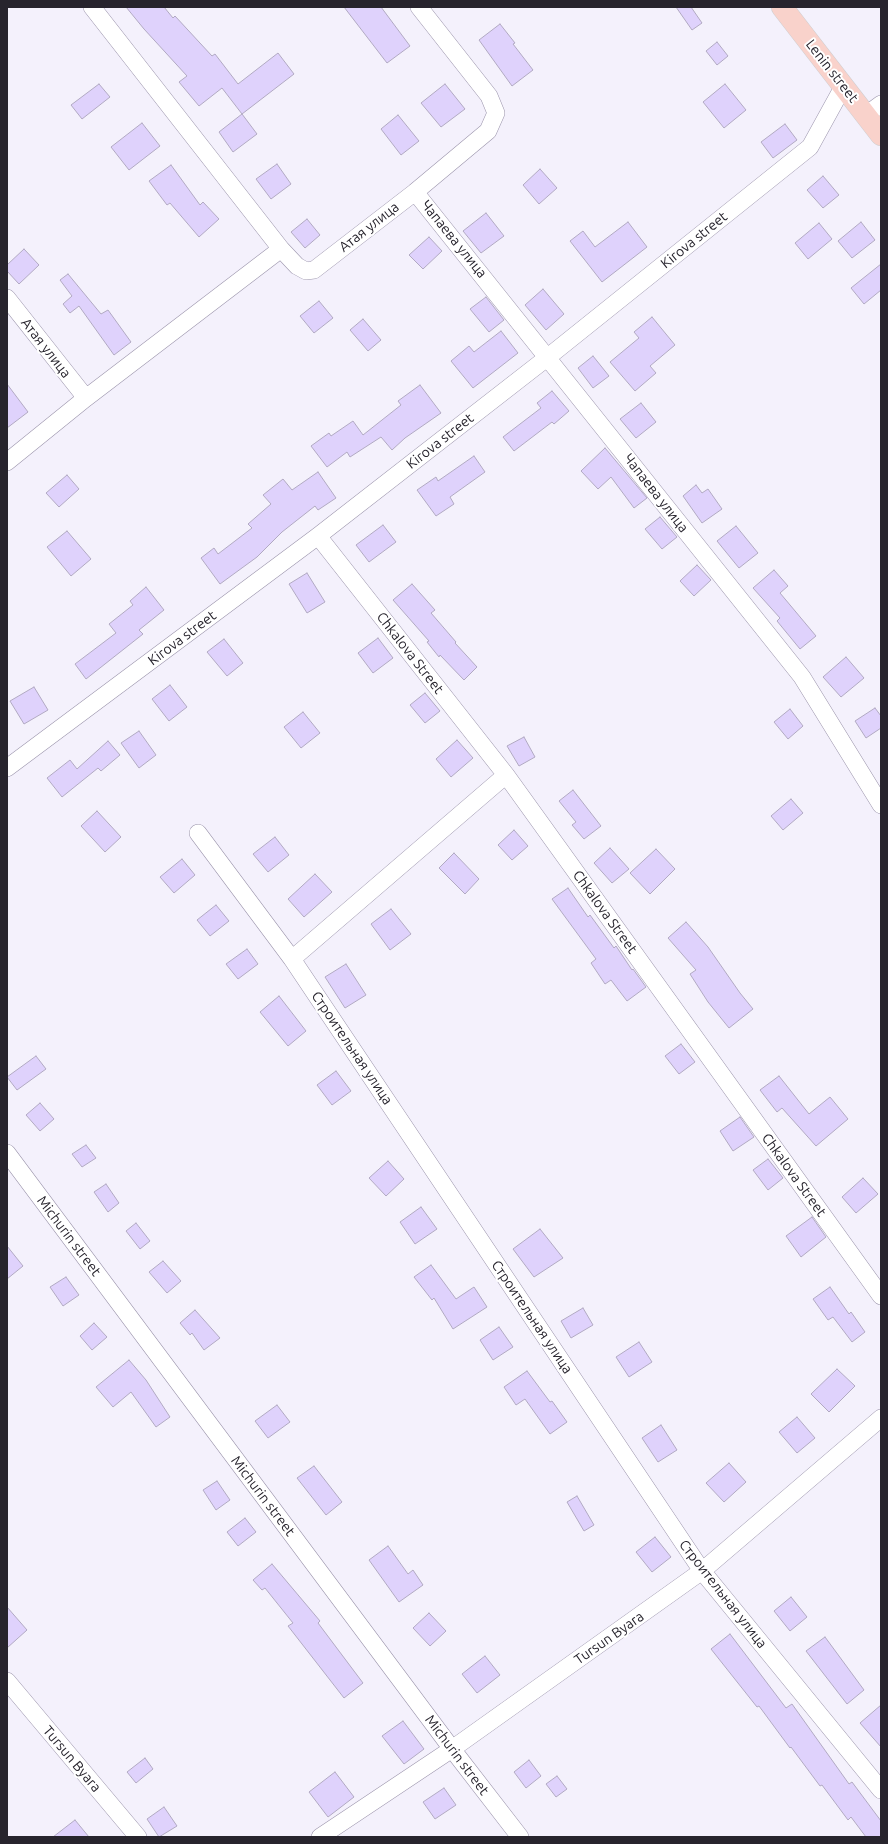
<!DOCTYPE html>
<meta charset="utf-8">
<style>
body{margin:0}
#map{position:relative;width:888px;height:1844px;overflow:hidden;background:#f4f1fc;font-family:Ubuntu,sans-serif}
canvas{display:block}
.frame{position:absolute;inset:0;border:8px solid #27242d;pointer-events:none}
</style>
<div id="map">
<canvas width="888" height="1844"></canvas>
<div class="frame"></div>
</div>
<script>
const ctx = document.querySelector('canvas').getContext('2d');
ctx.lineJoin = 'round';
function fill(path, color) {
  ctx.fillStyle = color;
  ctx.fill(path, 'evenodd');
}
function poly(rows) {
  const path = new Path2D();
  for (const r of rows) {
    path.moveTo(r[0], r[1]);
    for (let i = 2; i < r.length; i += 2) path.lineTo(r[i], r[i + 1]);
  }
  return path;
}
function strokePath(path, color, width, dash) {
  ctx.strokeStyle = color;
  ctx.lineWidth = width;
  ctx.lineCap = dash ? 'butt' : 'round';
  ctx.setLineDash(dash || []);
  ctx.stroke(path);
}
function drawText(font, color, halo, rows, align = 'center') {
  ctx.font = font + ' Ubuntu,sans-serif';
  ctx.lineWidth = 4;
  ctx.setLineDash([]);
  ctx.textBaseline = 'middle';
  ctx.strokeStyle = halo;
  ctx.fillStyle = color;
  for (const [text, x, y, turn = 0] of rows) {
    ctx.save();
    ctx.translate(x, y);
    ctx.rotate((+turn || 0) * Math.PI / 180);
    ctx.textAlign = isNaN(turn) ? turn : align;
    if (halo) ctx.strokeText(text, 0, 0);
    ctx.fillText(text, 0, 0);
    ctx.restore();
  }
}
const building = poly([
 [126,7,164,7,173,18,175,16,212,56,215,54,238,84,278,53,294,74,242,114,222,88,199,106,179,82,187,76,144,29,126,7],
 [344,7,381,7,410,46,387,63,344,7],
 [676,7,691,7,702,23,692,30,676,7],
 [500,24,515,43,513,44,533,70,512,86,479,40,500,24],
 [717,42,728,56,717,65,706,51,717,42],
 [99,84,110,97,82,119,71,105,99,84],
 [445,84,465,109,441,127,421,103,445,84],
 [725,84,746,110,724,128,703,102,725,84],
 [242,114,257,134,233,152,219,132,242,114],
 [398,115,419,141,401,155,381,129,398,115],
 [142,123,160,146,129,170,111,147,142,123],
 [785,124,797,140,773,158,761,142,785,124],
 [277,164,291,184,271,199,256,179,277,164],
 [171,165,200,205,203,202,219,219,199,237,170,203,167,205,149,181,171,165],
 [540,169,557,188,539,204,523,185,540,169],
 [823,176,839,195,823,208,807,190,823,176],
 [486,213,504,236,481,253,463,231,486,213],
 [307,219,320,235,305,248,291,232,307,219],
 [628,222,647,247,602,282,570,241,583,231,595,247,628,222],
 [861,222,875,240,852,258,838,241,861,222],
 [819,223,832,239,808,259,795,243,819,223],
 [429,237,442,251,423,269,409,255,429,237],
 [24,249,39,265,19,284,7,271,7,265,24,249],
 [881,264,881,290,864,304,851,288,881,264],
 [68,274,101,314,108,310,131,342,114,355,79,306,70,313,63,304,72,296,60,280,68,274],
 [543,289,564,314,546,330,525,305,543,289],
 [486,297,504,320,489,332,470,309,486,297],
 [319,301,333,318,314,333,300,316,319,301],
 [652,317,675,345,650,366,656,373,635,391,610,362,639,338,634,332,652,317],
 [363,319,381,340,368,351,350,330,363,319],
 [501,331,518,353,473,388,451,361,469,346,474,352,501,331],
 [593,356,609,376,593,388,578,368,593,356],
 [7,384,28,412,7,428,7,384],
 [420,385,441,413,405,438,392,450,381,437,350,457,347,452,327,467,311,446,329,433,331,436,353,421,363,435,401,405,398,401,420,385],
 [552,391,569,411,554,424,552,422,514,451,503,437,541,408,537,403,552,391],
 [641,403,656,422,636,438,620,419,641,403],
 [605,448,647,498,634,508,611,477,598,489,581,471,605,448],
 [474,456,485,472,450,497,454,504,436,516,417,490,436,477,438,481,474,456],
 [318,472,336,498,318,510,315,506,282,532,257,557,220,584,201,558,214,548,218,554,252,528,248,524,271,504,263,495,283,479,292,490,318,472],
 [67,475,79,489,59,507,46,493,67,475],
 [696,485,702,493,708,489,722,509,702,523,683,496,696,485],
 [660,517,677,537,662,549,645,529,660,517],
 [383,525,396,542,369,562,356,545,383,525],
 [736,526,758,553,739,568,717,541,736,526],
 [67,531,91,559,71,576,47,547,67,531],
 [697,565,711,580,694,596,680,581,697,565],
 [774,570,788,586,780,593,816,636,800,649,777,621,780,618,753,588,774,570],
 [307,573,325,602,307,613,289,584,307,573],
 [412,584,435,610,431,613,456,642,455,643,477,667,464,680,440,655,439,657,427,642,429,641,393,600,412,584],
 [146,587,164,610,139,630,143,634,86,679,75,664,116,633,109,624,133,605,130,601,146,587],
 [378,638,393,658,373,673,358,653,378,638],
 [224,639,243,663,227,676,207,652,224,639],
 [846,657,864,678,841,697,823,677,846,657],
 [170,685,187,707,169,721,152,699,170,685],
 [34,687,48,710,24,724,10,701,34,687],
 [425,693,440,711,425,723,410,705,425,693],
 [875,708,881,716,881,728,866,738,855,721,875,708],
 [790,709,803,726,788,739,774,722,790,709],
 [303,712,320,733,301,748,284,727,303,712],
 [139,731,156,755,139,768,121,743,139,731],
 [524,737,535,757,519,766,507,746,524,737],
 [457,740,473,758,451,777,436,759,457,740],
 [108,741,120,755,101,771,98,768,62,797,47,778,70,760,77,769,108,741],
 [573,790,601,826,584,839,572,825,576,822,559,801,573,790],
 [791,799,803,813,783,830,771,816,791,799],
 [97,811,121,837,105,852,81,826,97,811],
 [514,830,528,846,512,860,498,845,514,830],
 [275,837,289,855,268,872,253,854,275,837],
 [610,848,629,869,612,883,594,863,610,848],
 [656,849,675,869,650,894,630,873,656,849],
 [454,853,479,879,465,894,439,868,454,853],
 [182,859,195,875,174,893,160,877,182,859],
 [315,874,332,892,304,917,288,899,315,874],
 [568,888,588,917,590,915,614,948,616,946,632,970,633,969,646,987,627,1001,611,980,605,984,591,963,596,959,552,899,568,888],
 [216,905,229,921,210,936,197,920,216,905],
 [391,909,411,934,390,950,371,924,391,909],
 [686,922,708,947,740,993,753,1009,729,1028,708,1002,690,974,696,970,668,938,686,922],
 [247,949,258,964,238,979,226,964,247,949],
 [346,964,366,995,345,1008,325,977,346,964],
 [279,996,306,1031,288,1046,260,1012,279,996],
 [681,1044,695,1062,679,1074,665,1056,681,1044],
 [36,1056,46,1069,17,1090,7,1077,36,1056],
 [336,1071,351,1091,332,1105,317,1085,336,1071],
 [779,1076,809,1114,830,1097,848,1119,816,1146,782,1108,777,1112,760,1090,779,1076],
 [40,1103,54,1119,40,1131,26,1115,40,1103],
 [740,1117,754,1137,733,1151,720,1131,740,1117],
 [86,1145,96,1158,82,1167,72,1154,86,1145],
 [768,1159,783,1178,768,1190,753,1170,768,1159],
 [388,1161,404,1179,386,1196,369,1178,388,1161],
 [863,1178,878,1194,856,1213,842,1197,863,1178],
 [106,1184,119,1203,108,1212,94,1192,106,1184],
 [421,1207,437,1229,415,1244,400,1222,421,1207],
 [812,1217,826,1237,801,1257,786,1236,812,1217],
 [136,1223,150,1241,140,1249,126,1231,136,1223],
 [540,1229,563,1258,534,1277,513,1249,540,1229],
 [7,1246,23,1266,7,1279,7,1246],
 [163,1261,181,1281,167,1293,149,1272,163,1261],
 [431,1265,456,1299,474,1287,487,1307,453,1329,434,1298,432,1300,414,1277,431,1265],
 [66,1277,79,1295,63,1306,50,1287,66,1277],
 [830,1287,849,1314,851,1312,865,1332,852,1342,833,1317,828,1320,813,1299,830,1287],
 [583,1308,593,1325,571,1338,561,1321,583,1308],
 [195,1310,220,1338,204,1350,192,1333,190,1335,180,1323,195,1310],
 [94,1323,107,1337,92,1350,80,1336,94,1323],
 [499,1327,513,1347,493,1360,480,1340,499,1327],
 [639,1342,652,1362,629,1377,616,1357,639,1342],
 [129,1360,146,1380,170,1417,156,1427,131,1392,113,1407,96,1387,129,1360],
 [837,1369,855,1386,829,1412,811,1394,837,1369],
 [527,1371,550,1402,552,1401,567,1422,550,1434,525,1399,516,1405,504,1387,527,1371],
 [277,1405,290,1422,268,1438,255,1421,277,1405],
 [797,1417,815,1438,797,1453,779,1432,797,1417],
 [661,1425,677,1450,658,1462,642,1438,661,1425],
 [729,1463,746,1482,724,1502,706,1483,729,1463],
 [314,1466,342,1502,326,1515,297,1478,314,1466],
 [217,1481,230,1500,216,1510,203,1490,217,1481],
 [577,1496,594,1525,584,1531,567,1502,577,1496],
 [245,1518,256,1532,238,1546,227,1532,245,1518],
 [655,1537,671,1557,652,1572,636,1552,655,1537],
 [388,1546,408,1574,413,1570,423,1585,399,1602,369,1560,388,1546],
 [272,1564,320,1621,318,1623,363,1683,344,1698,288,1626,293,1623,265,1588,262,1590,253,1580,272,1564],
 [791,1597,807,1617,790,1631,774,1611,791,1597],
 [7,1607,27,1630,7,1648,7,1607],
 [429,1613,446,1631,430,1646,413,1628,429,1613],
 [730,1634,786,1708,792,1704,849,1784,852,1782,881,1821,881,1837,866,1837,851,1817,848,1820,822,1785,820,1786,791,1747,790,1748,759,1706,757,1707,711,1649,730,1634],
 [825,1637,864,1690,847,1704,806,1651,825,1637],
 [485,1656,500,1675,477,1693,462,1674,485,1656],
 [881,1705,881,1747,860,1723,881,1705],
 [403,1721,424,1749,404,1764,382,1736,403,1721],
 [145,1758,153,1769,136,1783,127,1772,145,1758],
 [529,1760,541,1776,526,1788,514,1772,529,1760],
 [335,1772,354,1797,328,1817,309,1792,335,1772],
 [557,1776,567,1789,556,1797,546,1784,557,1776],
 [444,1788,456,1805,435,1819,423,1802,444,1788],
 [164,1807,177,1826,159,1837,147,1819,164,1807],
 [75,1820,89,1837,53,1837,75,1820]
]);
fill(building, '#dfd2fc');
strokePath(building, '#b1a9c2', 1);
const minor = poly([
 [92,7,281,249],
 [866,115,881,104],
 [415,192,802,677,881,805],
 [7,298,86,398],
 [7,462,86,398,281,249,297,266,306,271,314,270,415,192,488,131,496,113,489,96,419,7],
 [318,536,506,775,881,1296],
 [7,768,318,536,548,357,810,147,843,87],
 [198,833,292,959,702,1571,881,1790],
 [292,959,506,775],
 [7,1153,452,1749,520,1837],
 [7,1681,138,1837],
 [320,1837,452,1749,702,1571,881,1418]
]);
const major = poly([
 [782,7,881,135]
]);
strokePath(minor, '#9b94ab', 18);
strokePath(major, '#cfcfd1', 22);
strokePath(minor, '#fff', 17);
strokePath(major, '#f9d2cb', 21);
drawText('14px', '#27242d', '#fff', [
 ["Lenin street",832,71,52],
 ["Атая улица",369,227,-38],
 ["Чапаева улица",454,239,51],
 ["Kirova street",694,240,-39],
 ["Атая улица",46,348,52],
 ["Kirova street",440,441,-38],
 ["Чапаева улица",656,493,52],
 ["Kirova street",182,638,-37],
 ["Chkalova Street",410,653,52],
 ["Chkalova Street",605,912,54],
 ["Строительная улица",352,1048,56],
 ["Chkalova Street",794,1175,54],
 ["Michurin street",69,1236,53],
 ["Строительная улица",532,1317,56],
 ["Michurin street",263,1496,53],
 ["Строительная улица",723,1594,52],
 ["Tursun Byara",609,1638,-35],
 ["Michurin street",457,1755,53],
 ["Tursun Byara",72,1759,50]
]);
</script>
